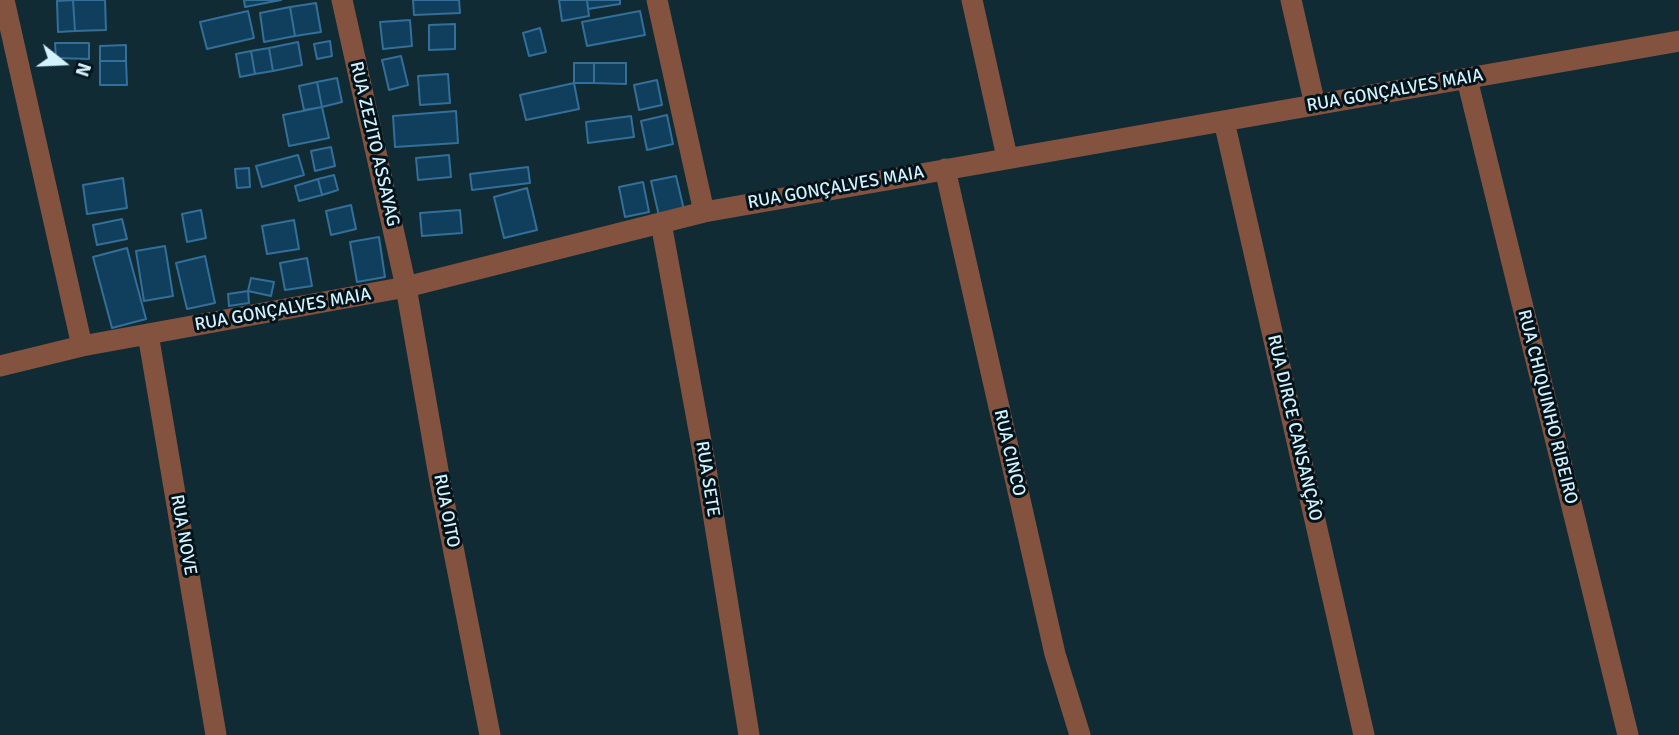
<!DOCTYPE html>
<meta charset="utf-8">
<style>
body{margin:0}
#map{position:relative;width:1679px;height:735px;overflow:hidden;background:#102b34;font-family:Signika,sans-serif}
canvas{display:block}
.north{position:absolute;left:28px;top:28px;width:70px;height:70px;-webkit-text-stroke:5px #00131b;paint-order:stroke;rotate:108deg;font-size:19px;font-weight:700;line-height:28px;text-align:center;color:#d2f2fd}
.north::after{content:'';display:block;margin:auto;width:24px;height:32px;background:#d2f2fd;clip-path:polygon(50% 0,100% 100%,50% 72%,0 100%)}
</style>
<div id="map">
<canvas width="1679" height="735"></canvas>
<div class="north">N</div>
</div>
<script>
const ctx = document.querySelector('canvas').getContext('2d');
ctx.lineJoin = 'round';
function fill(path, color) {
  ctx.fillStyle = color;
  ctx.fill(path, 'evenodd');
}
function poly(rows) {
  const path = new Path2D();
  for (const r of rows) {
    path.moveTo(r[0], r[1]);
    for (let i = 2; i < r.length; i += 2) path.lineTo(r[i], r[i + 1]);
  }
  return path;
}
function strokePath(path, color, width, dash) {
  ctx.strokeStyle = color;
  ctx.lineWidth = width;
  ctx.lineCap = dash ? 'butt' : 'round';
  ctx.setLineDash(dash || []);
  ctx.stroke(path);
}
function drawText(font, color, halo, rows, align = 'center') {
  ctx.font = font + ' Signika,sans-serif';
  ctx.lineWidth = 6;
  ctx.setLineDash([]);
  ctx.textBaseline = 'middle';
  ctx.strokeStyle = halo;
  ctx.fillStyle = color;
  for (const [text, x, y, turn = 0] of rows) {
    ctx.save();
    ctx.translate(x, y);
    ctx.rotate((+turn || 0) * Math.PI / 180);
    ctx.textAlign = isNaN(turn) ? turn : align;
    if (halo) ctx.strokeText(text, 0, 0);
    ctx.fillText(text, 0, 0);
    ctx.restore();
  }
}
const building = poly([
 [73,0,75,31,58,32,57,1,73,0],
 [73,0,105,0,106,30,75,31,73,0],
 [244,0,281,0,245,7,244,0],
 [413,0,459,0,460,13,414,15,413,0],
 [559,0,587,0,589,16,562,21,559,0],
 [587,0,620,0,620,4,588,9,587,0],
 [316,3,321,32,295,36,290,7,316,3],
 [290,7,295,36,264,42,260,13,290,7],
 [248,11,254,38,207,49,200,22,248,11],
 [640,11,645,35,587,46,582,22,640,11],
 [410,20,412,46,383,49,380,22,410,20],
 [455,24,455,49,429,50,429,25,455,24],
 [540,28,546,52,529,56,523,33,540,28],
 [330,41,332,56,317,59,314,44,330,41],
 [298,42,302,65,273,71,269,48,298,42],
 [55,43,89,43,89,59,56,58,55,43],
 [126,45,126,61,100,61,100,46,126,45],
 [269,48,273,71,255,74,251,51,269,48],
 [251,51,255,74,240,77,236,54,251,51],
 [401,56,408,85,389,90,382,60,401,56],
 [100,61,126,61,127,85,100,85,100,61],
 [574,63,594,63,594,83,574,83,574,63],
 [594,63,626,63,626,84,594,83,594,63],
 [448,74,450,103,420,105,418,76,448,74],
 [337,78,342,102,322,107,317,82,337,78],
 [657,80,662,105,639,110,634,85,657,80],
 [317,82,322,107,304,110,299,86,317,82],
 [574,83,579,109,526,120,520,95,574,83],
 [322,107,329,138,289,146,283,115,322,107],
 [456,111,458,143,395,147,393,116,456,111],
 [667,115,673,144,647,150,641,121,667,115],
 [631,116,634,137,588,143,586,122,631,116],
 [331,147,335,166,315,171,311,151,331,147],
 [298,155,304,175,262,187,256,166,298,155],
 [449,155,451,177,418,180,416,158,449,155],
 [528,167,530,183,472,190,470,174,528,167],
 [249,168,250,187,237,188,235,169,249,168],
 [334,175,338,190,322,195,318,179,334,175],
 [676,176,684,210,659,216,651,181,676,176],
 [123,178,127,208,87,214,83,185,123,178],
 [318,179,322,195,299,201,295,186,318,179],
 [643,182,649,212,625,217,619,187,643,182],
 [527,188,537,230,504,238,494,197,527,188],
 [351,205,356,229,331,235,326,211,351,205],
 [201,210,206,238,187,242,182,214,201,210],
 [460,210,462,233,422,236,420,213,460,210],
 [122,219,127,239,97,245,93,225,122,219],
 [294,220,299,249,267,254,262,226,294,220],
 [379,237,385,277,357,282,350,242,379,237],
 [165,246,173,296,144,301,136,251,165,246],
 [127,248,146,319,112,328,93,257,127,248],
 [205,256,215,303,187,309,176,263,205,256],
 [307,258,312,286,285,290,280,263,307,258],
 [251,278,274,282,271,296,248,291,251,278],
 [248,291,249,303,229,306,228,294,248,291]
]);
fill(building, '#103f5d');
strokePath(building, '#336f99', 2);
strokePath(poly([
 [4,0,82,346],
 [342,0,406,287,439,476,490,735],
 [657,0,704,212],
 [972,0,1007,157],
 [1291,0,1315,105],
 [1467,79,1628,735],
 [1224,121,1364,735],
 [945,169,1055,654,1080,735],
 [661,223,705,463,749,735],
 [148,334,216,735],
 [0,366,82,346,406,287,704,212,1679,41]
]), '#835340', 21);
drawText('18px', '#d2f2fd', '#00131b', [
 ["RUA GONÇALVES MAIA",1395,91,-10],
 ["RUA ZEZITO ASSAYAG",374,144,77],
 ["RUA GONÇALVES MAIA",836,188,-10],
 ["RUA GONÇALVES MAIA",283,310,-10],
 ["RUA CHIQUINHO RIBEIRO",1547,407,76],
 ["RUA DIRCE CANSANÇÂO",1294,428,77],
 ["RUA CINCO",1009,453,77],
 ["RUA SETE",707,479,81],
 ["RUA OITO",446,511,79],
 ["RUA NOVE",183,535,80]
]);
</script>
